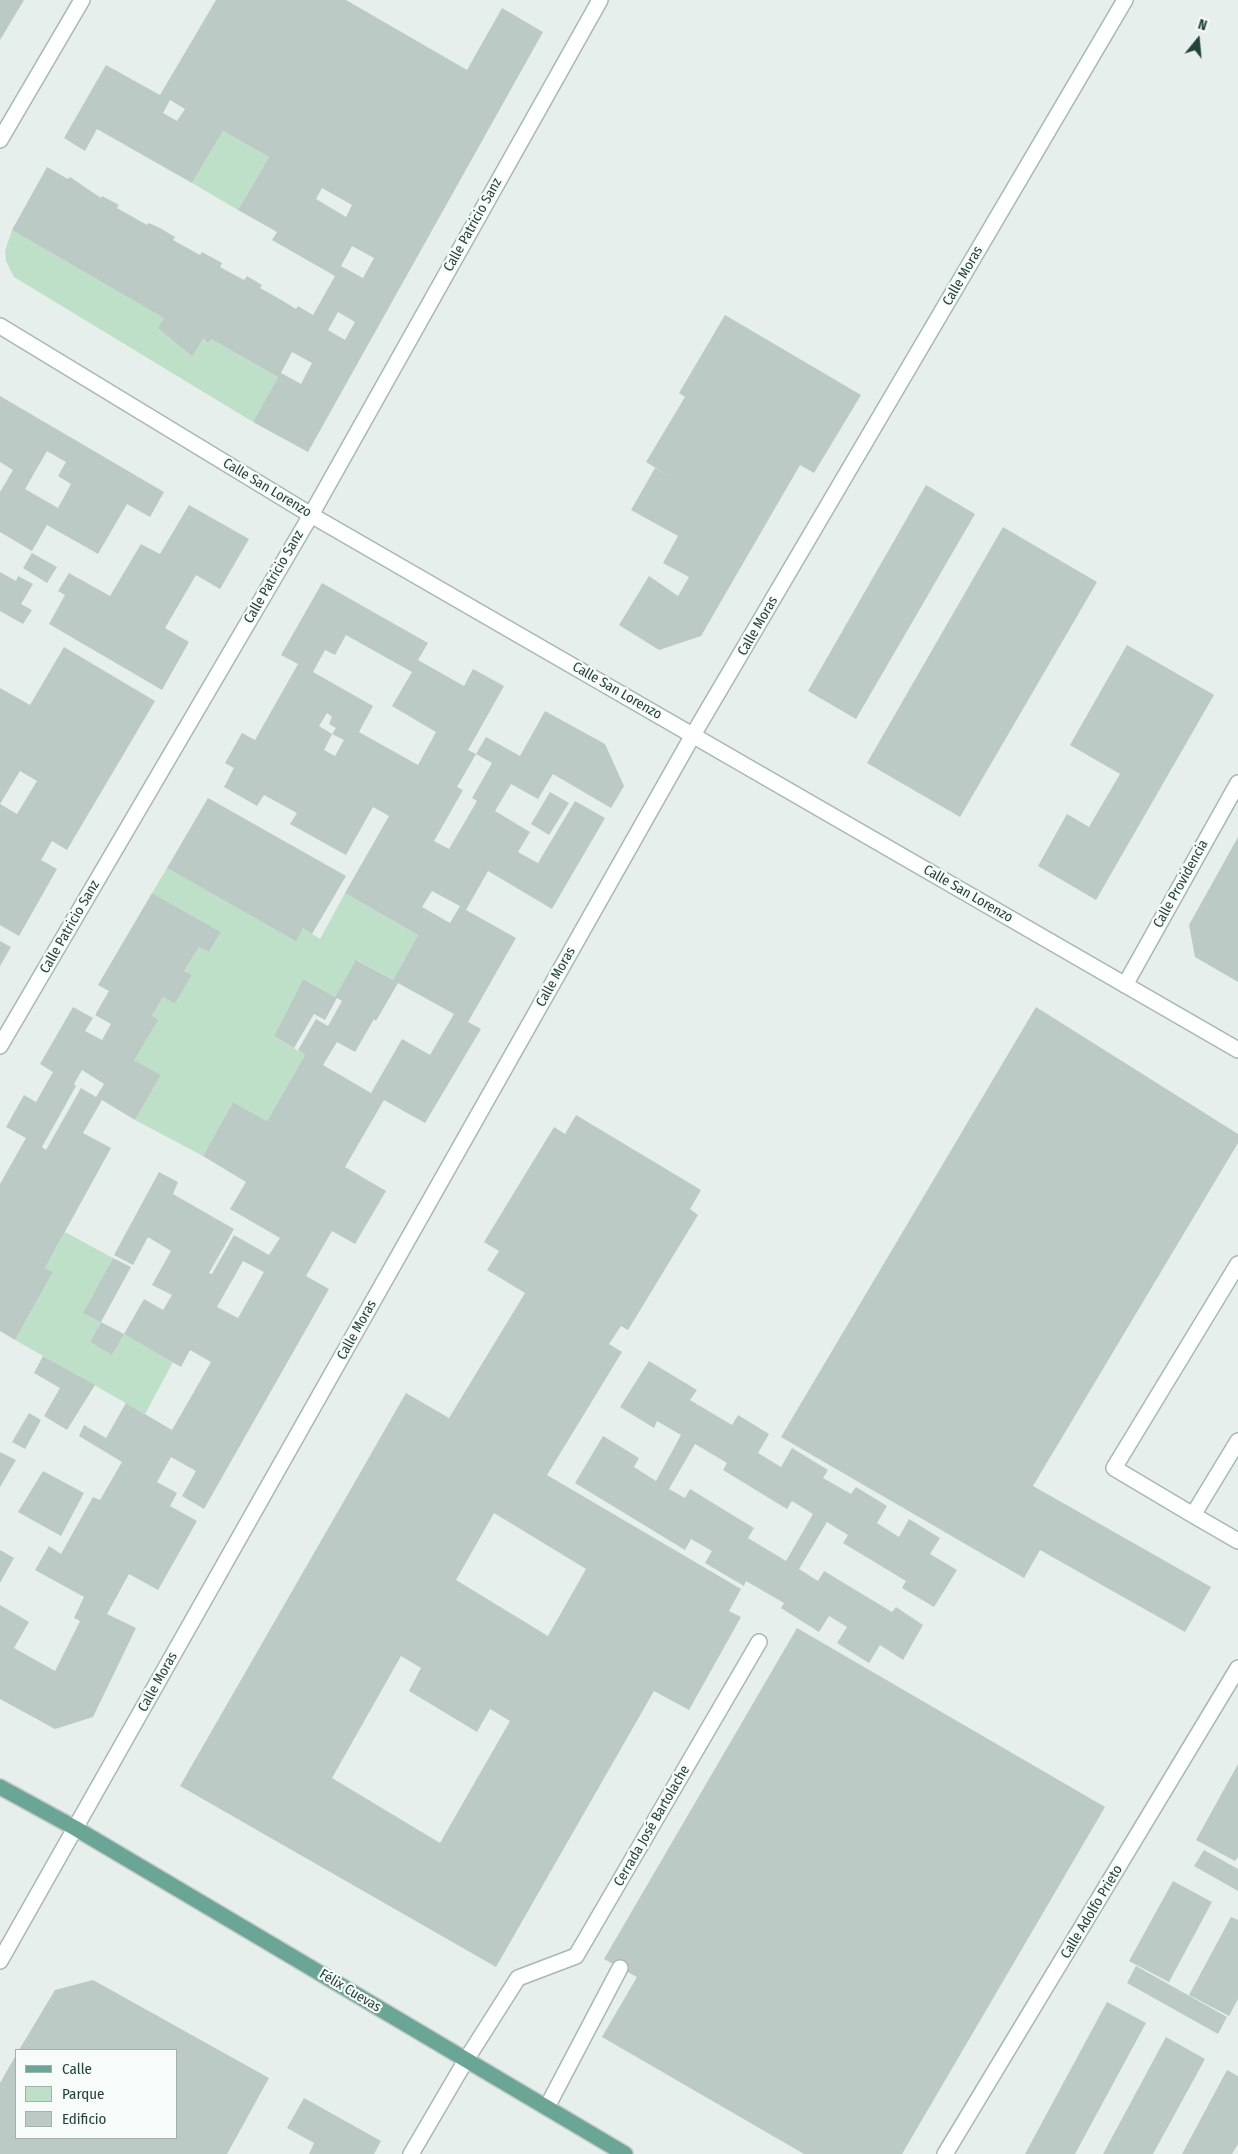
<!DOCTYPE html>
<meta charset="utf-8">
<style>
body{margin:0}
#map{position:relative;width:1238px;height:2154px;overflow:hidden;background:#e6efeb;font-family:"Fira Sans Condensed",sans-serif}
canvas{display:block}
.legend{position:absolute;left:15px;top:2049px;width:162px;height:90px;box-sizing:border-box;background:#f7fbf9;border:1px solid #a3b1ad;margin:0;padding:6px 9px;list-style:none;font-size:15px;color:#24423a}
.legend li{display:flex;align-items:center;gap:10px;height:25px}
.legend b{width:25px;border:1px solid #a3b1ad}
.north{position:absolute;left:1173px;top:15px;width:50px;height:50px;-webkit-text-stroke:4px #f7fbf9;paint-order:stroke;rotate:17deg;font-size:14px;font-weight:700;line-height:20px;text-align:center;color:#24423a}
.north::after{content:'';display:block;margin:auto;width:18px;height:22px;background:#24423a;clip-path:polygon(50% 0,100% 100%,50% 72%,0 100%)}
</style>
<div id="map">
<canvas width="1238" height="2154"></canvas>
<ul class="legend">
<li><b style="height:6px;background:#6aa596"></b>Calle</li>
<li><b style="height:14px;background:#bfe0c8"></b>Parque</li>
<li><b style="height:14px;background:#bbcac4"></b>Edificio</li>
</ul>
<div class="north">N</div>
</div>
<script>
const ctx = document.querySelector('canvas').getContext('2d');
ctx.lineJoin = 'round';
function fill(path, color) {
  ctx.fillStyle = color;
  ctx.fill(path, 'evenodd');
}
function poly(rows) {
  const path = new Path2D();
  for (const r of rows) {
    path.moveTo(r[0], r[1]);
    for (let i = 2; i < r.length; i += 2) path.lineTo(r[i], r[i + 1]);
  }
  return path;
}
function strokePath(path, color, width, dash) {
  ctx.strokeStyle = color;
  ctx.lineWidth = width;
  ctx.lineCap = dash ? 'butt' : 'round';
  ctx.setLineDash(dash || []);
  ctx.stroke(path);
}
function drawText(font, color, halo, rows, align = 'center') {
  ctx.font = font + ' "Fira Sans Condensed",sans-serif';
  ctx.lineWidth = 4.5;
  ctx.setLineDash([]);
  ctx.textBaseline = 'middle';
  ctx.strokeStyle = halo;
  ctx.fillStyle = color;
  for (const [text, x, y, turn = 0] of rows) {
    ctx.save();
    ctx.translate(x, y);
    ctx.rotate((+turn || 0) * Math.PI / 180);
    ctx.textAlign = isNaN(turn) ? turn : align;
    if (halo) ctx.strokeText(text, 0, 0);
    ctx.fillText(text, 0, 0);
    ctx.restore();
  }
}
fill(poly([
 [223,131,269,157,238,210,192,183],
 [12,230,208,343,211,339,278,377,253,422,14,277,6,261,5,251],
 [167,868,296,940,303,928,320,939,345,893,418,935,393,980,357,960,335,997,303,979,274,1036,305,1055,267,1121,233,1102,203,1156,135,1120,161,1075,134,1060,152,1016,163,997,175,1004,192,975,184,971,199,947,209,952,221,932,152,893],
 [65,1232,113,1258,84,1312,101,1322,90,1342,112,1355,124,1334,173,1362,145,1414,15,1340,53,1272,45,1268]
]), '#bfe0c8');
fill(poly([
 [0,0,24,0,0,40],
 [216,0,346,0,467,70,502,8,543,32,308,452,253,422,278,377,211,339,208,343,203,339,192,356,158,328,164,318,12,230,47,167,68,179,70,177,101,198,102,196,119,205,117,208,147,225,149,223,160,228,175,237,173,240,200,255,202,252,222,263,220,267,244,280,247,276,262,285,260,288,278,298,296,309,298,306,313,315,335,276,272,240,277,232,238,210,269,157,223,131,192,183,97,129,85,151,64,138,106,65,160,95],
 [170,100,185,109,177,121,163,113],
 [322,188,352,205,346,217,316,199],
 [352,246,374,258,363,278,341,266],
 [338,312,355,322,345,340,328,330],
 [292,352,312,363,301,384,281,373],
 [725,315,861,395,814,473,800,465,701,636,659,650,619,625,649,576,678,596,689,577,663,563,678,536,631,510,655,468,672,478,646,462,685,397,679,393],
 [0,396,164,492,150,517,127,504,98,554,47,525,32,551,0,532,0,492,13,470,0,462],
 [47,451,66,462,58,476,71,484,58,508,25,489],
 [926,485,975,514,856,719,808,691],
 [189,505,249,539,220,589,196,575,165,628,189,642,162,690,49,624,65,595,58,591,69,573,110,596,141,544,160,554],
 [1003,527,1097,582,960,817,867,763],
 [32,553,57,567,47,583,23,568],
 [0,572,16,581,18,576,33,584,21,604,32,610,23,624,0,611],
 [322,583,428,643,418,660,464,686,473,669,504,686,468,750,476,754,457,787,463,790,434,841,449,849,477,801,472,798,492,763,476,754,486,737,520,756,545,711,605,744,624,786,611,808,553,774,538,799,511,784,495,811,530,832,518,852,538,863,575,801,605,818,552,909,488,871,466,910,516,938,468,1022,481,1029,425,1123,384,1100,345,1167,386,1191,355,1244,332,1231,306,1276,329,1289,204,1509,182,1496,196,1471,171,1457,157,1482,177,1493,170,1506,197,1521,158,1590,129,1574,107,1614,136,1628,93,1717,55,1729,0,1699,0,1605,29,1622,14,1648,55,1671,80,1621,74,1618,84,1597,35,1570,49,1546,61,1554,93,1497,100,1500,122,1462,79,1436,84,1425,106,1438,126,1403,172,1430,211,1362,190,1350,181,1367,124,1334,112,1355,90,1342,101,1322,83,1313,113,1258,131,1267,101,1322,124,1334,144,1299,163,1310,172,1295,152,1285,171,1251,148,1237,133,1265,114,1255,159,1172,178,1182,173,1194,234,1229,209,1273,212,1274,234,1235,269,1255,280,1238,230,1209,246,1182,203,1156,233,1102,267,1121,305,1055,298,1050,316,1019,328,1026,342,1001,337,998,325,1020,314,1014,294,1048,274,1036,303,979,335,997,356,960,393,980,418,935,345,893,389,816,373,807,346,855,290,824,297,813,264,795,257,806,224,787,234,768,225,763,242,733,255,740,298,664,281,655],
 [346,635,412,672,392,706,436,732,418,765,359,732,373,706,313,672,325,650,335,655],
 [327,713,332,717,329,724,336,728,332,734,319,726],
 [332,734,344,740,335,756,324,750],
 [432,891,460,906,450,923,422,907],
 [398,983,454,1014,430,1055,402,1039,371,1093,323,1065,337,1042,355,1052,374,1019,376,1021],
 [243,1261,264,1272,238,1318,217,1307],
 [1127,645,1214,695,1096,900,1038,866,1067,814,1089,827,1120,774,1070,745],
 [64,647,155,701,67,850,52,841,41,860,57,869,19,936,0,925,0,804,17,814,37,781,20,771,0,804,0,688,30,705],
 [550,792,569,803,549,835,531,824],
 [208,798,346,876,312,934,303,928,296,941,167,868],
 [1238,837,1238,982,1195,957,1189,925],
 [152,893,221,932,209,952,199,947,184,971,192,975,175,1004,163,997,152,1016,158,1020,134,1060,161,1075,135,1120,102,1100,83,1133,111,1148,45,1268,53,1272,15,1340,0,1331,0,1184,26,1138,6,1127,24,1095,36,1102,53,1072,40,1064,73,1007,93,1018,85,1031,102,1040,111,1024,95,1015,109,991,98,985],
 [82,1070,104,1084,96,1097,81,1088,46,1150,42,1147,76,1086,74,1084],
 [0,941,11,947,0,966],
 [1036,1007,1238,1134,1238,1143,1033,1486,1211,1587,1185,1632,1040,1550,1024,1578,781,1437],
 [576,1115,701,1190,690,1209,698,1215,628,1330,621,1326,609,1344,622,1352,547,1475,741,1589,729,1611,741,1617,689,1710,654,1691,496,1967,180,1786,406,1393,449,1418,525,1293,487,1270,499,1251,484,1242,554,1127,565,1134],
 [494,1513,586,1569,548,1636,456,1580],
 [401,1656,421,1668,409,1691,477,1732,490,1709,510,1721,440,1843,332,1778],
 [43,1356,95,1385,67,1430,44,1416,60,1388,34,1373],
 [649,1361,697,1390,690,1400,732,1425,738,1415,769,1434,758,1453,781,1467,792,1448,828,1470,823,1478,851,1494,856,1487,887,1506,877,1523,899,1537,909,1519,940,1538,930,1554,957,1570,934,1607,902,1588,906,1581,843,1543,848,1535,827,1522,799,1569,818,1581,824,1571,892,1612,896,1607,923,1625,903,1660,880,1645,869,1663,837,1643,847,1627,829,1616,819,1632,781,1608,784,1603,746,1581,744,1586,705,1563,712,1551,691,1539,685,1550,575,1483,603,1436,639,1458,634,1467,656,1481,681,1435,657,1421,654,1428,620,1407],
 [695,1444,727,1463,723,1470,787,1509,792,1501,813,1514,786,1561,748,1538,754,1528,690,1489,685,1498,669,1489],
 [29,1413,41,1420,25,1449,12,1442],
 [0,1452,16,1460,0,1487],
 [43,1471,84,1493,61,1536,18,1512],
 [0,1550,14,1558,0,1583],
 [797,1628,1105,1807,902,2154,804,2154,602,2037,637,1977,604,1959],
 [1238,1764,1238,1857,1235,1861,1196,1840],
 [1204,1850,1238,1869,1238,1891,1194,1866],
 [1173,1881,1212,1902,1169,1982,1129,1961],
 [1231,1917,1238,1920,1238,1999,1229,2016,1189,1995],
 [1136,1966,1227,2017,1218,2034,1127,1983],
 [93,1980,269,2078,227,2154,0,2154,0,2083,16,2055,16,2138,176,2138,176,2050,19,2050,55,1990],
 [1107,2002,1146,2023,1075,2154,1025,2154],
 [1166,2037,1205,2059,1153,2154,1103,2154],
 [1227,2070,1238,2076,1238,2144,1232,2154,1182,2154],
 [304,2098,381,2141,374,2154,309,2154,314,2143,287,2128]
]), '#bbcac4');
const service = poly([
 [1238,1441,1193,1515,1238,1541],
 [1193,1515,1114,1468,1238,1264],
 [547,2107,620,1968]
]);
const minor = poly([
 [0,140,82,0],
 [1125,985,1238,783],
 [0,1046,311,515,600,0],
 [0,1961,693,735,1125,0],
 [411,2154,466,2060,518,1978,576,1956,759,1642],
 [945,2154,1238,1668]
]);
const tertiary = poly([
 [0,326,311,515,1238,1050]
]);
const primary = poly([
 [0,1787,75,1828,625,2154]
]);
strokePath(service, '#a8b8b2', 18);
strokePath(minor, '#a8b8b2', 18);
strokePath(tertiary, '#a8b8b2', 18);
strokePath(primary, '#c2cac8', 18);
strokePath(service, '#fff', 15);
strokePath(minor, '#fff', 15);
strokePath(tertiary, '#fff', 15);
strokePath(primary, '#6aa596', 15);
drawText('14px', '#24423a', '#f7fbf9', [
 ["Calle Patricio Sanz",473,225,-61],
 ["Calle Moras",963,276,-60],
 ["Calle San Lorenzo",267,488,31],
 ["Calle Patricio Sanz",274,577,-60],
 ["Calle Moras",758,626,-60],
 ["Calle San Lorenzo",617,691,30],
 ["Calle Providencia",1181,884,-61],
 ["Calle San Lorenzo",968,894,30],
 ["Calle Patricio Sanz",70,927,-60],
 ["Calle Moras",556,977,-61],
 ["Calle Moras",357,1330,-61],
 ["Calle Moras",158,1682,-61],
 ["Cerrada José Bartolache",652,1826,-60],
 ["Calle Adolfo Prieto",1092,1912,-59],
 ["Félix Cuevas",350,1991,31]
]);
</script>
